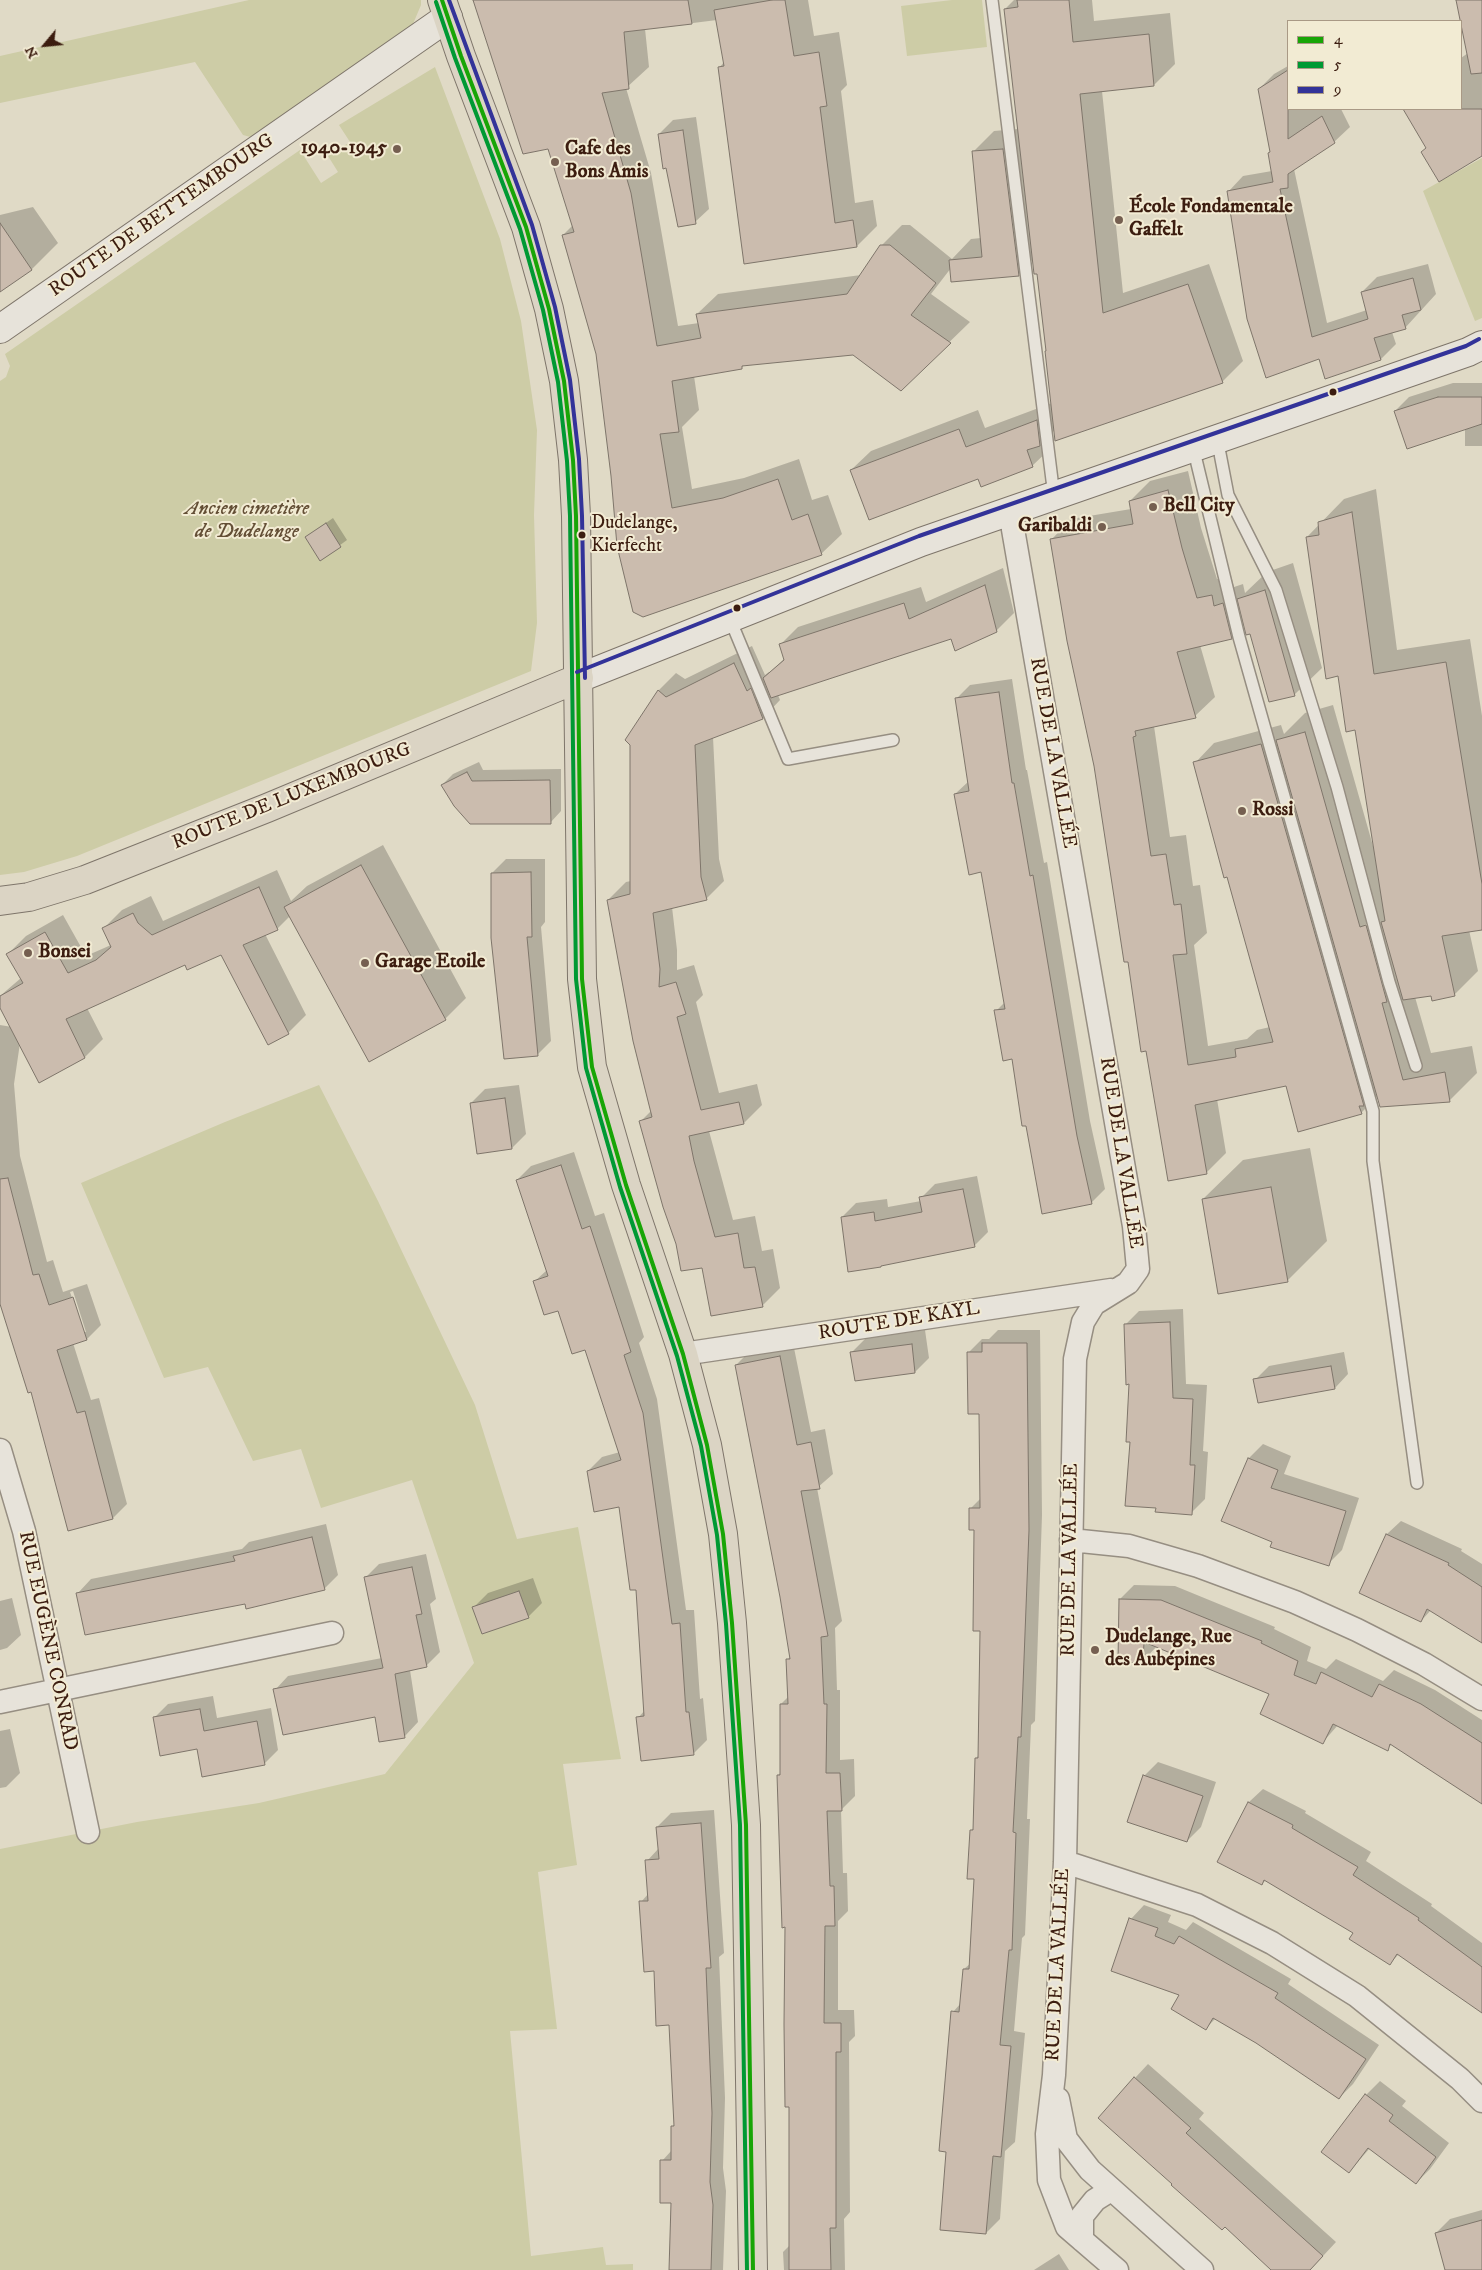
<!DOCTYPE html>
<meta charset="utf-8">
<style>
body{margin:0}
#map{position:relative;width:1482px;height:2270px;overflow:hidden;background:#e0dac6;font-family:"IM FELL DW Pica",serif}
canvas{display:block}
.legend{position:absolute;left:1287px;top:20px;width:175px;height:90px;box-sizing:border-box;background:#f2ebd3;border:1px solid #a99985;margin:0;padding:6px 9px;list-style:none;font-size:15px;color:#3c1d10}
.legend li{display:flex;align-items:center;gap:10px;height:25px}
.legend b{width:25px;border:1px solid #a99985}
.north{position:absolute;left:20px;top:20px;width:50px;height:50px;-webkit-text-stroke:4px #f2ebd3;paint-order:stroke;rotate:242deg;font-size:14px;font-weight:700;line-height:20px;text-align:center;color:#3c1d10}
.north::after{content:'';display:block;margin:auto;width:18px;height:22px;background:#3c1d10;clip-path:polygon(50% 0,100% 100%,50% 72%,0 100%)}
</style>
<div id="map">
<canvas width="1482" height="2270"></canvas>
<ul class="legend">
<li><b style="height:6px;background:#18a506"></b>4</li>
<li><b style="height:6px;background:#093"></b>5</li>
<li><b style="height:6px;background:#339"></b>9</li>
</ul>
<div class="north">N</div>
</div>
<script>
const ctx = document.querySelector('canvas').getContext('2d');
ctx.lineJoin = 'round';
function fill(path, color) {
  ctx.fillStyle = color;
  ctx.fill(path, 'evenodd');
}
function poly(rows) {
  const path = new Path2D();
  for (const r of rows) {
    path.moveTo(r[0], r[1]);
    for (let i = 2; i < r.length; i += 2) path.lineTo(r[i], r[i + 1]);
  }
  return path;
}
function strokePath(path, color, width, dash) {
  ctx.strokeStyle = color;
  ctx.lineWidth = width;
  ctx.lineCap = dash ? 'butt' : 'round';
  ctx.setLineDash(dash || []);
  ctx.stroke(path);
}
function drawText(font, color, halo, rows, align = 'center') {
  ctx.font = font + ' "IM FELL DW Pica",serif';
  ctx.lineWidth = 4;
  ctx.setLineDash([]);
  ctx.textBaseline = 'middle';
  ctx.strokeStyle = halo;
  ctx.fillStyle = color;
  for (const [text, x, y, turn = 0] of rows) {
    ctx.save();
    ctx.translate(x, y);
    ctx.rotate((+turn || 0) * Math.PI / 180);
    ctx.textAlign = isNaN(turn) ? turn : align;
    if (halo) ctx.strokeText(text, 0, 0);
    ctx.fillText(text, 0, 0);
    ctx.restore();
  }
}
fill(poly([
 [249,0,421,0,421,5,410,31,269,142,243,135,195,62,0,103,0,56],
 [952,0,982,0,987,47,907,56,901,6],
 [435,67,500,239,521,321,537,430,534,515,537,623,531,671,77,856,24,872,0,875,0,381,6,377,10,366,5,354,300,150,321,183,338,172,328,156,350,142,339,125],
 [1482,158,1482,318,1475,321,1423,191],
 [319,1085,378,1201,475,1405,517,1539,578,1527,621,1759,563,1764,577,1865,538,1872,557,2029,510,2031,531,2256,603,2247,606,2265,633,2264,633,2270,0,2270,0,1849,137,1822,259,1803,385,1774,474,1663,412,1480,321,1508,301,1449,253,1461,208,1367,164,1378,81,1183,225,1122]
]), '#cdcca6');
fill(poly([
 [474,0,642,0,649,67,626,88,651,173,678,326,699,323,697,314,718,294,861,275,881,246,902,225,910,225,952,259,971,239,981,238,973,152,994,131,1018,129,1005,9,1014,0,1092,0,1094,21,1170,13,1175,64,1154,85,1102,91,1123,293,1209,264,1243,361,1222,382,1055,430,1048,436,1052,447,1032,466,979,477,851,470,871,451,978,410,985,428,1052,403,1038,273,1033,259,1018,275,951,268,931,294,970,322,901,389,853,354,745,364,742,367,694,376,699,410,682,427,692,489,744,478,799,459,812,500,828,495,842,534,821,554,643,616,612,476,597,354,563,235,573,225,549,147,524,152],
 [658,0,808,0,814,36,839,32,847,85,841,91,855,203,873,200,877,226,857,246,745,263,719,68,724,62,717,20,661,27],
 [1457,0,1482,0,1482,154,1427,147,1404,109,1461,109,1461,58,1468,53],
 [1288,66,1288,109,1341,109,1350,127,1334,142,1294,169,1327,323,1367,310,1362,292,1377,277,1428,264,1436,294,1405,328,1392,332,1396,344,1381,359,1319,358,1228,192,1243,176,1272,171,1271,152,1259,89,1274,74],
 [696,117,709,209,695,222,659,134,673,120],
 [33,207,58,243,31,270,0,291,0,215],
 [1453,383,1482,383,1482,446,1465,446,1465,428,1395,411,1409,397],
 [1188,471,1201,528,1217,579,1231,576,1234,587,1243,584,1245,593,1267,572,1293,563,1322,668,1294,695,1245,624,1231,638,1200,645,1215,697,1195,716,1154,726,1170,837,1186,835,1193,886,1200,885,1207,933,1194,945,1208,1046,1247,1039,1257,1030,1270,1027,1195,763,1214,743,1281,725,1284,734,1305,713,1333,705,1373,846,1374,846,1356,728,1339,674,1307,537,1344,499,1376,489,1397,650,1470,639,1482,716,1482,928,1469,930,1478,971,1454,995,1415,997,1431,1053,1472,1046,1477,1073,1449,1101,1378,1096,1361,1113,1287,1085,1217,1099,1226,1153,1206,1173,1147,1050,1129,960,1096,766,1052,539,1071,519,1131,509,1130,501,1150,481],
 [1372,923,1372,925,1364,927,1364,925],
 [333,518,347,540,321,559,306,537],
 [1003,568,1014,613,996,631,952,638,778,695,780,700,763,718,713,737,719,859,724,881,706,899,672,907,677,950,677,970,694,965,703,995,696,1002,719,1093,757,1084,762,1105,744,1123,709,1131,733,1220,755,1216,762,1251,773,1249,780,1288,762,1306,703,1266,677,1244,641,1121,652,1110,608,900,626,882,631,881,658,691,676,673,685,679,752,646,765,675,769,672,769,673,785,658,781,644,798,627,921,587,926,602],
 [1012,679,1026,770,1027,770,1044,863,1047,862,1090,1121,1105,1189,1091,1203,1013,1058,996,1011,1005,1002,982,871,955,794,969,781,956,699,970,685],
 [479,762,483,770,561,769,561,811,550,823,442,785,453,774],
 [383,845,466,998,445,1019,290,916,277,929,265,934,306,1015,288,1033,222,953,186,964,87,1008,103,1039,85,1057,40,1081,20,1043,14,1084,20,1156,47,1262,53,1260,63,1292,87,1284,101,1325,87,1339,73,1343,91,1400,99,1398,127,1504,113,1518,69,1529,32,1390,0,1300,0,1025,12,1027,0,1005,0,996,21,978,8,954,26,936,63,915,86,956,111,945,104,928,122,910,151,896,163,921,277,870,291,901,307,886],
 [73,1291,86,1332,84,1332,70,1292],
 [506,859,545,859,545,922,541,927,551,1041,537,1055,492,873],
 [519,1085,526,1134,512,1148,471,1103,485,1089],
 [1310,1148,1327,1241,1287,1281,1203,1199,1243,1160],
 [574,1152,595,1216,604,1213,644,1337,639,1343,657,1399,686,1610,694,1610,700,1699,703,1698,707,1740,693,1754,638,1718,645,1710,637,1588,620,1506,588,1471,602,1457,620,1452,586,1348,558,1309,535,1281,547,1270,517,1180,531,1166],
 [977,1176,988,1232,974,1246,842,1217,856,1203,887,1199,888,1207,921,1201,921,1198,935,1184],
 [1183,1309,1186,1384,1207,1385,1203,1451,1208,1452,1205,1499,1191,1513,1157,1507,1131,1441,1130,1383,1125,1325,1139,1311],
 [925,1330,929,1358,915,1372,852,1352,866,1338],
 [998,1330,1040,1330,1042,1515,1035,1721,1031,1725,1027,1819,1030,1819,1025,1935,1022,1938,1014,2031,1025,2033,1015,2142,1005,2151,1000,2219,986,2233,948,2151,953,2012,961,2003,964,1969,971,1963,976,1878,971,1830,974,1828,976,1758,979,1755,982,1630,975,1529,970,1509,982,1497,980,1413,968,1353,982,1339,989,1339],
 [793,1343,811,1432,825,1429,833,1474,817,1488,842,1621,835,1628,837,1690,840,1690,840,1760,854,1759,855,1796,841,1810,843,1873,847,1873,848,1911,838,1921,838,2010,854,2010,855,2036,849,2042,850,2212,844,2219,845,2270,784,2270,783,2252,790,2245,790,2106,786,1926,778,1775,782,1772,781,1704,789,1696,788,1659,791,1656,782,1597,736,1365,750,1351],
 [1344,1352,1348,1374,1335,1388,1255,1380,1269,1366],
 [1263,1444,1291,1456,1284,1474,1359,1498,1342,1550,1328,1564,1273,1541,1249,1458],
 [1401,1521,1462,1549,1461,1551,1482,1564,1482,1642,1431,1610,1421,1621,1360,1592,1387,1534],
 [326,1524,338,1575,324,1589,246,1602,78,1593,91,1579,242,1549,249,1542],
 [426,1554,436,1599,430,1604,440,1652,426,1666,410,1670,418,1722,405,1736,376,1715,275,1690,288,1676,382,1658,365,1578,379,1564],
 [533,1578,542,1603,528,1617,474,1607,488,1593],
 [1134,1585,1175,1586,1275,1627,1274,1629,1311,1647,1307,1661,1326,1669,1336,1659,1383,1681,1394,1670,1435,1690,1482,1720,1482,1802,1392,1744,1387,1749,1338,1725,1323,1742,1271,1693,1157,1646,1143,1661,1120,1599],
 [12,1598,21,1635,7,1648,0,1650,0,1601],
 [213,1696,217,1718,271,1708,278,1750,264,1764,198,1747,154,1718,168,1704],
 [10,1729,20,1773,6,1787,0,1788,0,1731],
 [1158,1762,1216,1782,1201,1827,1187,1841,1144,1776],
 [1263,1789,1306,1811,1305,1813,1371,1852,1366,1861,1432,1904,1431,1906,1482,1943,1482,2012,1399,1954,1389,1964,1355,1932,1266,1880,1262,1884,1219,1862,1249,1802],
 [714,1810,724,1953,719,1957,725,2098,723,2168,726,2191,723,2270,670,2270,672,2201,662,2161,672,2150,673,2126,675,2124,671,2024,655,1970,641,1902,649,1893,647,1861,659,1848,657,1827,671,1813],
 [1144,1905,1171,1915,1168,1922,1186,1930,1193,1922,1291,1979,1288,1984,1379,2045,1353,2084,1339,2098,1256,2042,1216,2018,1206,2028,1131,1919],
 [1148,2064,1204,2113,1199,2119,1336,2242,1310,2270,1273,2270,1225,2225,1135,2078],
 [1380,2081,1406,2101,1402,2106,1449,2143,1430,2169,1416,2183,1370,2148,1349,2172,1366,2095],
 [1482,2210,1482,2270,1446,2270,1436,2233,1450,2219],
 [1059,2254,1069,2270,1034,2270]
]), '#0003');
const building = poly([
 [473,0,688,0,692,24,624,32,629,89,602,93,631,193,657,346,701,338,696,314,847,294,880,245,890,245,936,283,911,315,951,343,901,391,853,355,742,366,742,369,672,381,679,432,660,434,672,508,723,498,778,479,792,520,808,514,822,555,643,617,633,612,617,546,611,476,596,354,562,235,574,232,548,149,523,154,473,0],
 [772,0,785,0,794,56,819,52,827,106,820,107,835,223,853,220,857,247,744,264,718,67,724,66,714,10,772,0],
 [1017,0,1069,0,1073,42,1149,34,1154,86,1080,94,1103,313,1188,284,1223,383,1055,441,1045,351,1046,351,1037,274,1034,274,1004,9,1018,7,1017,0],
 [1456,0,1482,0,1482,73,1471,74,1456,0],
 [1288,70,1288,139,1322,116,1335,143,1288,174,1288,188,1280,189,1312,337,1368,319,1361,292,1413,278,1421,310,1402,315,1406,329,1374,338,1381,360,1325,379,1319,359,1266,378,1247,319,1227,191,1273,182,1268,153,1270,152,1258,89,1288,70],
 [1403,109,1482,109,1482,156,1439,182,1421,152,1426,148,1403,109],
 [683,130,696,224,678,227,666,168,663,169,658,134,683,130],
 [1003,149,1019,276,951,282,949,260,982,257,972,151,1003,149],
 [0,223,32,270,0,292,0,223],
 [1438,397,1482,397,1482,424,1407,449,1394,411,1438,397],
 [1037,420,1040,446,1027,450,1033,467,981,487,978,479,869,520,850,470,959,429,966,447,1037,420],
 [1168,490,1182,548,1197,598,1212,595,1214,606,1223,603,1232,639,1177,652,1196,718,1135,731,1136,736,1133,737,1151,856,1166,854,1174,905,1181,904,1187,954,1173,955,1188,1065,1236,1057,1235,1049,1273,1042,1227,877,1224,878,1193,762,1261,744,1364,1106,1359,1106,1362,1114,1298,1132,1286,1086,1195,1105,1207,1174,1168,1181,1146,1051,1141,1052,1128,962,1124,962,1094,766,1067,641,1050,539,1133,524,1129,501,1168,490],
 [1352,512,1374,674,1446,662,1482,884,1482,930,1442,936,1455,996,1432,1001,1431,996,1403,1000,1381,922,1385,921,1355,730,1346,732,1338,676,1326,679,1306,537,1319,535,1318,522,1352,512],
 [326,523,341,547,320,561,305,537,326,523],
 [985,585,997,632,955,651,951,639,771,698,763,678,784,660,779,644,904,603,909,619,985,585],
 [1265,590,1295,696,1269,702,1250,634,1246,635,1237,599,1265,590],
 [734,663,747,691,751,688,763,719,695,745,701,877,707,900,653,913,660,969,659,987,676,982,686,1014,677,1017,701,1110,739,1102,744,1124,689,1136,694,1161,715,1237,738,1233,744,1268,755,1267,763,1307,711,1316,702,1268,681,1271,676,1244,663,1207,639,1121,652,1117,633,1041,607,900,630,894,630,745,625,740,658,690,666,697,734,663],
 [999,692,1012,783,1014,783,1030,876,1033,875,1077,1136,1092,1204,1042,1214,1026,1126,1022,1126,1012,1059,1003,1061,994,1010,1005,1009,981,872,969,875,954,794,969,791,955,698,999,692],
 [1305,732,1360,927,1366,925,1387,1002,1382,1003,1403,1080,1445,1072,1450,1102,1380,1107,1276,740,1305,732],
 [467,772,472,781,550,780,551,824,470,824,454,806,441,785,467,772],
 [361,865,446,1020,369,1062,284,907,361,865],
 [531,872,532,937,527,937,538,1056,504,1059,491,938,491,873,531,872],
 [259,887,278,930,243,945,289,1034,268,1045,221,955,187,970,185,965,66,1019,85,1058,39,1083,0,1008,0,996,23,983,6,954,45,932,68,973,96,960,111,947,102,928,133,913,138,923,152,935,259,887],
 [505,1098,512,1149,477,1154,470,1103,505,1098],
 [561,1165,582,1229,590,1226,631,1352,624,1355,643,1413,672,1624,680,1623,686,1712,689,1712,694,1755,641,1761,636,1717,644,1716,636,1590,630,1590,619,1507,594,1512,587,1471,621,1460,585,1350,572,1354,558,1311,544,1315,533,1281,548,1276,516,1180,561,1165],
 [8,1178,33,1275,39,1274,49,1305,73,1297,87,1340,57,1350,77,1413,85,1411,113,1519,68,1531,31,1392,28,1393,0,1304,0,1179,8,1178],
 [1271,1187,1288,1282,1218,1294,1202,1199,1271,1187],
 [963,1189,975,1247,881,1266,881,1267,848,1272,841,1217,874,1212,875,1221,922,1212,919,1197,963,1189],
 [1170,1322,1173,1398,1193,1399,1190,1465,1195,1465,1192,1515,1155,1512,1156,1508,1125,1506,1130,1442,1126,1442,1129,1384,1126,1385,1124,1324,1170,1322],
 [982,1343,1027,1343,1029,1530,1021,1737,1018,1737,1013,1832,1016,1833,1012,1950,1009,1950,1000,2045,1011,2046,1001,2157,993,2156,986,2234,940,2230,946,2152,939,2151,951,2011,959,2012,963,1969,969,1969,974,1879,967,1879,970,1830,973,1830,975,1758,978,1758,980,1631,973,1631,974,1530,969,1530,969,1508,980,1508,979,1414,968,1414,967,1352,982,1352,982,1343],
 [912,1344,915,1373,855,1381,850,1352,912,1344],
 [780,1356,797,1445,811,1442,820,1489,801,1491,828,1636,821,1637,824,1704,827,1704,826,1773,840,1773,842,1811,827,1811,830,1886,834,1886,835,1926,825,1926,824,2023,841,2023,841,2052,836,2052,836,2228,830,2228,831,2270,789,2270,789,2107,785,2107,784,2024,785,1927,782,1928,777,1775,780,1775,780,1704,788,1704,786,1659,790,1659,780,1597,735,1365,780,1356],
 [1331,1366,1335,1389,1258,1403,1253,1379,1331,1366],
 [1248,1458,1278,1470,1271,1488,1346,1511,1329,1566,1270,1547,1272,1542,1221,1521,1248,1458],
 [1386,1534,1449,1563,1448,1565,1482,1587,1482,1643,1427,1609,1421,1622,1359,1593,1386,1534],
 [312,1537,325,1590,246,1609,245,1604,85,1635,76,1593,235,1561,233,1556,312,1537],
 [412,1567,422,1614,416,1615,427,1667,395,1674,405,1738,379,1742,375,1717,283,1735,273,1689,383,1668,364,1577,412,1567],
 [519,1591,529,1618,482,1634,472,1607,519,1591],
 [1119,1599,1161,1600,1262,1641,1261,1643,1298,1661,1294,1675,1316,1684,1321,1672,1372,1697,1379,1684,1421,1704,1482,1743,1482,1804,1390,1744,1388,1751,1333,1724,1323,1744,1260,1714,1269,1694,1144,1642,1143,1663,1118,1662,1119,1599],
 [200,1709,204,1731,257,1721,265,1765,202,1777,197,1749,160,1756,153,1717,200,1709],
 [1143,1775,1203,1796,1187,1842,1127,1822,1143,1775],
 [1248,1802,1293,1825,1292,1828,1358,1867,1353,1875,1419,1918,1418,1920,1482,1967,1482,2013,1397,1954,1390,1965,1349,1939,1353,1933,1264,1880,1262,1885,1217,1862,1248,1802],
 [701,1823,711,1968,706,1968,712,2113,710,2182,713,2205,711,2270,669,2270,671,2203,660,2203,660,2160,671,2160,671,2126,674,2126,669,2025,656,2026,654,1971,644,1972,639,1901,648,1901,645,1860,659,1859,656,1827,701,1823],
 [1129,1918,1158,1928,1155,1936,1174,1944,1179,1936,1278,1993,1275,1998,1366,2059,1339,2099,1256,2043,1213,2018,1206,2030,1171,2009,1179,1995,1111,1971,1129,1918],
 [1134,2077,1191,2128,1186,2133,1323,2256,1310,2270,1271,2270,1225,2227,1222,2230,1171,2185,1172,2184,1098,2118,1134,2077],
 [1365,2094,1393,2115,1389,2121,1436,2157,1416,2184,1368,2148,1349,2173,1321,2152,1365,2094],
 [1482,2220,1482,2270,1445,2270,1435,2233,1482,2220]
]);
fill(building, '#cbbcae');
strokePath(building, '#7e756a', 1);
const lane = poly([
 [992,0,1054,496],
 [1217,438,1228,495,1276,590,1337,787,1389,982,1416,1066],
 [1193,447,1239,637,1373,1111,1373,1161,1417,1483],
 [730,619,788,759,893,740]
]);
const street = poly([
 [1010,512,1134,1226,1138,1269,1128,1283,1094,1304,1083,1322,1075,1359,1065,1862,1054,2075,1047,2134,1049,2180,1067,2227,1117,2270],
 [683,1354,1111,1290],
 [0,1450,24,1531,88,1832],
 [1071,1540,1129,1546,1198,1566,1295,1602,1357,1630,1424,1664,1482,1699],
 [0,1702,332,1633],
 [1065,1862,1197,1905,1272,1943,1357,1996,1460,2079,1482,2101],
 [1058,2099,1066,2139,1090,2170,1202,2270],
 [1082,2240,1082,2216,1095,2200,1111,2190]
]);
const secondary = poly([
 [0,329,448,17],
 [579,678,921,542,1468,352,1482,345]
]);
const primary = poly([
 [442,0,461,56,526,227,549,309,564,381,573,460,576,516,582,979,592,1067,626,1185,683,1354,707,1445,723,1534,732,1623,746,1825,753,2270],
 [0,901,29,897,85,880,267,808,579,678]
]);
strokePath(lane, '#968e82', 14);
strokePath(street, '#968e82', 25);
strokePath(secondary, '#7e756a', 30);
strokePath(primary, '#7e756a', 30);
strokePath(lane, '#e7e3da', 11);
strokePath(street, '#e7e3da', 22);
strokePath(secondary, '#e7e3da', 28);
strokePath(primary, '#dbd4c4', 28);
strokePath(poly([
 [442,0,461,56,526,227,549,309,564,381,573,460,576,516,582,979,592,1067,626,1185,683,1354,707,1445,723,1534,732,1623,746,1825,753,2270]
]), '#18a506', 4);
strokePath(poly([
 [436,2,455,58,520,229,543,310,558,382,567,461,570,516,576,979,586,1068,620,1187,677,1356,701,1446,717,1535,726,1624,740,1825,747,2270]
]), '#093', 4);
strokePath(poly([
 [449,0,532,225,555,307,570,380,579,459,582,516,585,678],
 [577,672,919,536,1466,346,1479,339]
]), '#339', 4);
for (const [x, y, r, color] of [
 [397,149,5,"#755f50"],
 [555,162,5,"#755f50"],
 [1119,220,5,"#755f50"],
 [1333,392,4.5,"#3c1d10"],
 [1153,507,5,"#755f50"],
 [1102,527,5,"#755f50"],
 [582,535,4.5,"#3c1d10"],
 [737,608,4.5,"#3c1d10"],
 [1242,811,5,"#755f50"],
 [28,953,5,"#755f50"],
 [365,963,5,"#755f50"],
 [1095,1650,5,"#755f50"]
]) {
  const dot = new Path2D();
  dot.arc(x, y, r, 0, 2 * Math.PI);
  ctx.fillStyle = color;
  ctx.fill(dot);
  strokePath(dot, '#f2ebd3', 2);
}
drawText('19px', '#3c1d10', '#f2ebd3', [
 ["Dudelange,",591,524],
 ["Kierfecht",591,547]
], 'left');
drawText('bold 20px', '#3c1d10', '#f2ebd3', [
 ["1940-1945",387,149,"right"],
 ["Cafe des",565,150],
 ["Bons Amis",565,173],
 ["École Fondamentale",1129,208],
 ["Gaffelt",1129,231],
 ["Bell City",1163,507],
 ["Garibaldi",1092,527,"right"],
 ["Rossi",1252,811],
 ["Bonsei",38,953],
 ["Garage Etoile",375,963],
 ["Dudelange, Rue",1105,1638],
 ["des Aubépines",1105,1661]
], 'left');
drawText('20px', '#3c1d10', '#f2ebd3', [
 ["ROUTE DE BETTEMBOURG",162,216,-35],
 ["RUE DE LA VALLÉE",1052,753,80],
 ["ROUTE DE LUXEMBOURG",292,797,-22],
 ["RUE DE LA VALLÉE",1120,1153,81],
 ["ROUTE DE KAYL",899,1322,-9],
 ["RUE DE LA VALLÉE",1071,1560,-89],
 ["RUE EUGÈNE CONRAD",47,1641,78],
 ["RUE DE LA VALLÉE",1059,1965,-87]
]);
drawText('italic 20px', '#634e35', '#f2ebd3', [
 ["Ancien cimetière",247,510],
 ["de Dudelange",247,533]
]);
</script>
